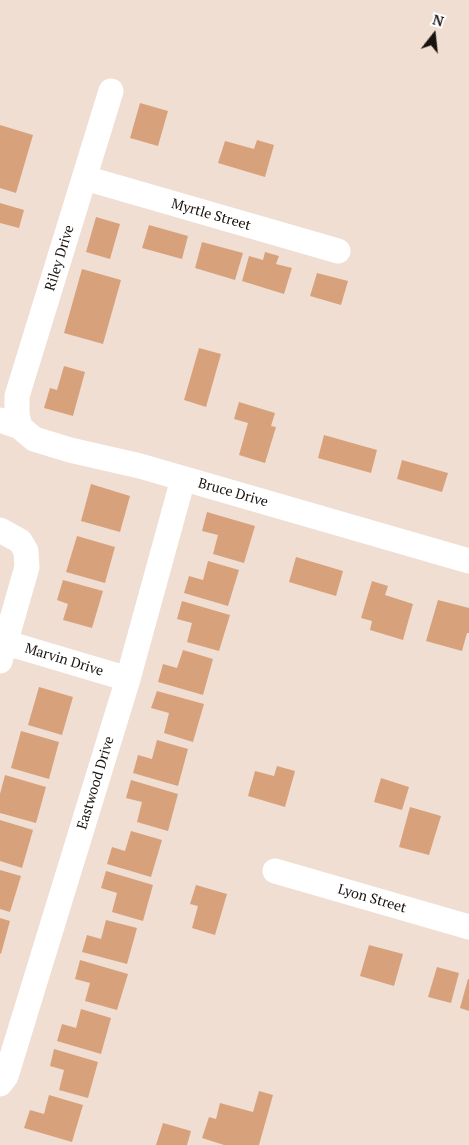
<!DOCTYPE html>
<style>
body{margin:0}
#map{position:relative;width:469px;height:1145px;overflow:hidden;background:#f0ded3;font-family:"PT Serif",serif}
canvas{display:block}
.north{position:absolute;left:409px;top:10px;width:50px;height:50px;-webkit-text-stroke:4px #fff;paint-order:stroke;rotate:16deg;font-size:14px;font-weight:700;line-height:20px;text-align:center;color:#19130f}
.north::after{content:'';display:block;margin:auto;width:18px;height:22px;background:#19130f;clip-path:polygon(50% 0,100% 100%,50% 72%,0 100%)}
</style>
<div id="map">
<canvas width="469" height="1145"></canvas>
<div class="north">N</div>
</div>
<script>
const ctx = document.querySelector('canvas').getContext('2d');
ctx.lineJoin = 'round';
function fill(path, color) {
  ctx.fillStyle = color;
  ctx.fill(path, 'evenodd');
}
function poly(rows) {
  const path = new Path2D();
  for (const r of rows) {
    path.moveTo(r[0], r[1]);
    for (let i = 2; i < r.length; i += 2) path.lineTo(r[i], r[i + 1]);
  }
  return path;
}
function strokePath(path, color, width, dash) {
  ctx.strokeStyle = color;
  ctx.lineWidth = width;
  ctx.lineCap = dash ? 'butt' : 'round';
  ctx.setLineDash(dash || []);
  ctx.stroke(path);
}
function drawText(font, color, halo, rows, align = 'center') {
  ctx.font = font + ' "PT Serif",serif';
  ctx.lineWidth = 4.5;
  ctx.setLineDash([]);
  ctx.textBaseline = 'middle';
  ctx.strokeStyle = halo;
  ctx.fillStyle = color;
  for (const [text, x, y, turn = 0] of rows) {
    ctx.save();
    ctx.translate(x, y);
    ctx.rotate((+turn || 0) * Math.PI / 180);
    ctx.textAlign = isNaN(turn) ? turn : align;
    if (halo) ctx.strokeText(text, 0, 0);
    ctx.fillText(text, 0, 0);
    ctx.restore();
  }
}
fill(poly([
 [140,103,168,111,158,146,130,138],
 [0,125,33,135,16,193,0,188],
 [257,140,274,145,265,177,218,163,225,141,254,149],
 [0,203,24,210,19,228,0,223],
 [96,217,120,224,110,259,86,252],
 [149,225,188,236,182,259,142,248],
 [202,242,243,253,235,280,195,268],
 [265,252,279,256,276,264,292,268,284,294,242,281,249,256,263,260],
 [82,269,121,280,103,344,64,333],
 [317,273,348,281,341,305,310,296],
 [199,348,221,354,206,407,184,400],
 [64,366,85,372,73,416,44,408,50,388,57,390],
 [239,402,275,413,271,426,276,427,265,463,239,455,248,423,234,419],
 [324,435,377,450,371,473,318,458],
 [402,460,448,473,442,492,397,479],
 [91,484,130,496,120,532,81,521],
 [207,512,255,526,244,563,213,554,218,535,202,531],
 [77,536,115,547,105,583,66,572],
 [296,557,343,571,336,596,289,582],
 [208,561,239,570,228,606,184,593,189,576,203,580],
 [63,580,103,591,92,628,63,620,68,604,57,600],
 [372,581,388,586,385,595,413,604,403,640,370,630,372,621,361,618],
 [438,600,469,608,469,633,467,633,462,651,426,641],
 [182,601,230,615,219,651,187,642,192,623,177,619],
 [183,650,213,659,203,695,158,682,163,664,177,668],
 [39,687,73,697,62,735,28,725],
 [157,691,204,704,193,742,164,733,169,713,151,708],
 [21,731,59,742,49,779,11,768],
 [157,740,188,749,178,786,133,773,138,755,152,759],
 [277,766,295,771,285,807,248,796,255,771,274,776],
 [5,775,46,787,36,823,0,813,0,794],
 [381,778,409,787,402,810,374,802],
 [131,780,178,794,168,831,137,822,142,802,126,798],
 [410,807,441,816,429,855,399,847],
 [0,820,33,830,22,868,0,861],
 [131,831,162,840,151,877,107,864,112,847,125,851],
 [0,870,21,876,10,912,0,909],
 [106,871,153,885,143,921,112,912,117,893,101,888],
 [196,885,227,894,215,935,192,928,198,906,190,904],
 [0,918,10,921,1,954,0,953],
 [106,920,137,928,127,964,82,952,87,935,101,939],
 [369,945,403,954,394,986,360,976],
 [80,960,128,974,117,1010,85,1001,90,983,75,979],
 [437,967,459,973,451,1003,428,997],
 [468,979,469,979,469,1011,460,1008],
 [81,1009,111,1018,101,1054,57,1041,62,1024,76,1028],
 [54,1049,98,1062,88,1098,59,1090,64,1070,50,1066],
 [259,1091,273,1095,259,1145,224,1145,202,1138,209,1117,216,1119,220,1103,253,1112],
 [49,1095,83,1105,72,1142,24,1128,30,1110,44,1114],
 [163,1123,191,1131,187,1145,156,1145]
]), '#d7a27b');
strokePath(poly([
 [85,178,338,251],
 [0,420,20,427,34,439,70,450,140,466,469,561],
 [20,427,17,415,17,396,111,91],
 [0,530,20,541,26,551,27,567,0,661],
 [0,641,128,679],
 [275,871,469,927],
 [0,1084,6,1076,128,679,183,479]
]), '#fff', 25);
drawText('14px', '#19130f', '#fff', [
 ["Myrtle Street",211,215,16],
 ["Riley Drive",60,258,-73],
 ["Bruce Drive",233,493,16],
 ["Marvin Drive",64,660,17],
 ["Eastwood Drive",96,783,-73],
 ["Lyon Street",372,899,16]
]);
</script>
